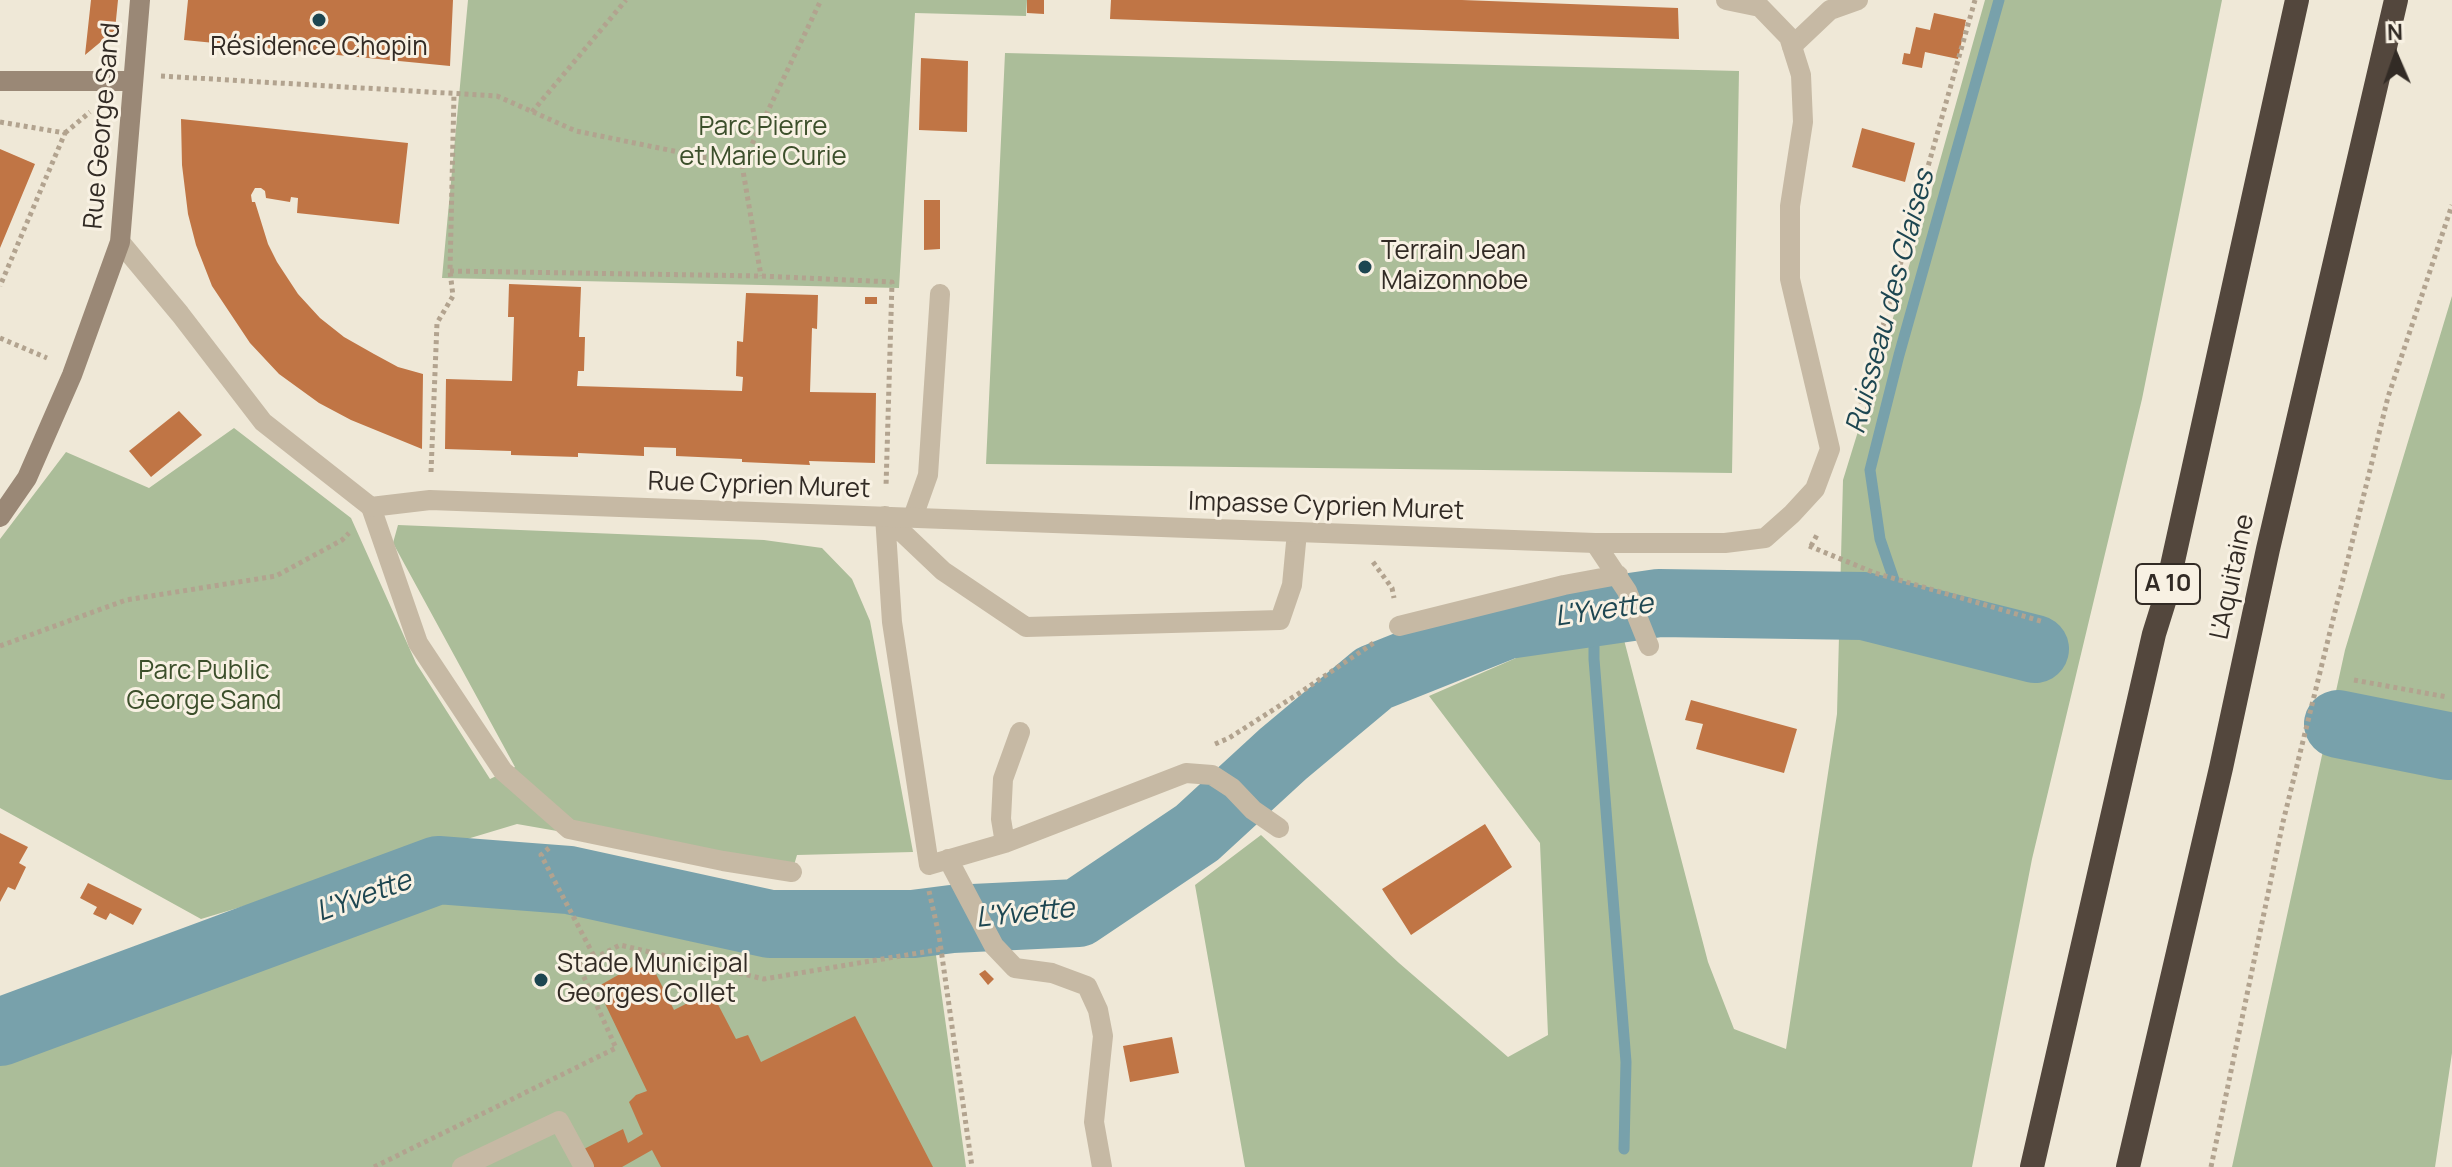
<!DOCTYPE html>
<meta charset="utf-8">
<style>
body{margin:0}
#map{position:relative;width:2452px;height:1167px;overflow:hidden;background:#efe8d7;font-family:Manrope,sans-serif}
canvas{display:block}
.north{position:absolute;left:2356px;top:16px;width:80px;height:80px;-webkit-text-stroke:6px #f8f1e3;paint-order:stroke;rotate:358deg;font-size:22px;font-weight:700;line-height:32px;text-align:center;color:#322b25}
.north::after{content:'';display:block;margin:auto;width:28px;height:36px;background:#322b25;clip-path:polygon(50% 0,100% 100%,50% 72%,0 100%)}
</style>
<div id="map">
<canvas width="2452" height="1167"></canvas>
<div class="north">N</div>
</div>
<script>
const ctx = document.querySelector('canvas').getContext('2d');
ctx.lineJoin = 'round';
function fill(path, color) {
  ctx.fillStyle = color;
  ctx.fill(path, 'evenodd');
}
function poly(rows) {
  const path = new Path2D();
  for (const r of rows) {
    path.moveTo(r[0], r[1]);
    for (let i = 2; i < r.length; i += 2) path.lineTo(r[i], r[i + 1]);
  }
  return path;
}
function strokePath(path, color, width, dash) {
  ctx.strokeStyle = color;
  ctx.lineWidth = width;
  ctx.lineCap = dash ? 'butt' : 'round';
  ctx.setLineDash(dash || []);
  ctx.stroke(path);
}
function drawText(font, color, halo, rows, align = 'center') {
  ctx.font = font + ' Manrope,sans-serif';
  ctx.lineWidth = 6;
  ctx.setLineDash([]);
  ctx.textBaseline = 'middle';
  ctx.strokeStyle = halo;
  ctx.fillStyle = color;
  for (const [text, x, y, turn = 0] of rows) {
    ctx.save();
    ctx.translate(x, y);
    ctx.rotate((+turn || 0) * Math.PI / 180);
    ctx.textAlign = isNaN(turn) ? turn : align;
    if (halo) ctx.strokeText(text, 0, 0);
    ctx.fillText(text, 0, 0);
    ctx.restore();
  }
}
fill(poly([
 [468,0,1027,0,1026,16,915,13,899,288,442,278],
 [1985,0,2222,0,2142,399,2032,859,1972,1167,1245,1167,1195,885,1261,835,1399,963,1508,1057,1548,1035,1540,843,1429,696,1532,651,1623,636,1708,962,1734,1029,1786,1049,1837,714,1843,480,1925,214],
 [1005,53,1739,71,1732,473,986,464],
 [2452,296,2452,1053,2435,1167,2232,1167,2345,650],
 [234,428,351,518,416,663,490,779,515,767,393,543,398,525,764,540,822,548,852,579,870,621,913,852,797,855,792,872,517,824,201,919,0,808,0,539,66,452,149,488],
 [438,870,569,880,770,924,932,927,966,1167,0,1167,0,1032]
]), '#abbd99');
strokePath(poly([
 [1594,612,1594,659,1626,1062,1624,1149],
 [1907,618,1880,539,1870,470,1899,355,1999,0]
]), '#78a1ab', 11);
strokePath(poly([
 [2338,724,2448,746],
 [0,1032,438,870,569,880,770,924,913,924,952,919,1078,913,1197,833,1283,754,1374,678,1507,625,1659,603,1864,606,2035,649]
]), '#78a1ab', 68);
fill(poly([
 [91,0,118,0,115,30,85,55],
 [188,0,453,0,450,66,184,40],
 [1027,0,1044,0,1044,14,1027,13],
 [1111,0,1462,0,1678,8,1679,39,1110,19],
 [1934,13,1966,20,1958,59,1925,52,1922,68,1902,64,1904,53,1910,54,1916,27,1930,30],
 [921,58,968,61,967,132,919,130],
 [181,119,408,143,399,224,297,213,298,198,291,197,290,202,266,198,265,191,261,188,255,188,251,195,252,202,255,202,268,244,277,262,298,294,320,318,344,337,374,354,398,367,423,374,422,449,351,420,319,403,279,374,250,343,212,286,196,245,188,214,182,165],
 [1862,128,1915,143,1905,182,1852,167],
 [0,149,35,164,0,248],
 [924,200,940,200,940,249,924,250],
 [509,284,581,287,579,337,585,337,584,371,578,371,577,386,742,391,743,377,736,376,737,341,743,342,746,293,818,295,817,329,812,328,810,392,876,393,875,463,809,461,810,465,742,462,742,459,676,456,676,448,644,447,644,456,578,453,578,457,511,455,511,451,445,449,446,379,512,381,514,317,508,317],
 [865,297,877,297,877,304,865,304],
 [179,411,202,435,151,477,129,451],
 [1691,700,1797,729,1784,773,1696,749,1703,724,1685,720],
 [1485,824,1512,867,1411,935,1382,889],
 [0,833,28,847,19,863,26,867,15,890,8,887,0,902],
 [88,883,142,909,133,925,110,913,106,920,93,914,97,907,80,898],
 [634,966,639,973,652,966,674,1010,711,991,736,1039,748,1035,761,1062,855,1016,933,1167,661,1167,652,1150,622,1167,594,1167,584,1149,623,1129,628,1143,643,1134,629,1102,636,1095,647,1091,597,987],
 [985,970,994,979,988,985,979,974],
 [1172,1037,1179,1073,1130,1082,1123,1046]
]), '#c07545');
strokePath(poly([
 [161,76,497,96,576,131,742,165,821,0],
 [532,112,626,0],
 [0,122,65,133,0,286],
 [65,133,90,112],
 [742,165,761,276],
 [450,271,761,276,892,282,886,487],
 [0,338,47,358],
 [1854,418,1859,411,1975,0],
 [431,472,437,323,453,296,450,271,454,94],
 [1809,546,1875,573,2044,622],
 [1811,546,1818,533],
 [1373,562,1392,588,1394,598],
 [0,646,126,600,276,576,342,540,349,533],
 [2354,680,2447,697],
 [1215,744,1229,738,1298,694,1375,642],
 [549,848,541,855,595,958],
 [929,891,939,935,972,1167],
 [374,1167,616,1048,579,966,620,945,764,979,942,949],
 [2211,1167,2283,822,2388,397,2452,205]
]), '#b2a38f', 5, [4, 4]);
strokePath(poly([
 [1792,46,1830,10,1858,0],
 [371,507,418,643,503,771,569,829,723,861,792,872],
 [885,516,892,622,929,865,1005,843,1186,773,1212,775,1232,788,1253,810,1279,828],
 [885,516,943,571,1026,627,1280,620,1292,585,1297,532],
 [913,517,928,475,940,294],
 [1595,543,1627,591,1649,646],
 [1399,626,1564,585,1618,575],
 [1005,843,1001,819,1003,779,1020,732],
 [948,859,994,946,1015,968,1052,973,1087,986,1098,1010,1103,1036,1094,1122,1102,1167],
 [462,1167,559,1121,584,1167]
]), '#c6b9a4', 20);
strokePath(poly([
 [120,242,180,314,263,422,371,507,430,500,1595,543,1725,543,1765,538,1792,514,1815,489,1830,449,1790,279,1790,206,1803,122,1801,75,1789,37,1760,7,1726,0]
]), '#c6b9a4', 20);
strokePath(poly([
 [0,81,132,81],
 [0,517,27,478,72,375,120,242,140,0]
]), '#9a8876', 20);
strokePath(poly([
 [2032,1167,2154,634,2164,602,2297,0],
 [2128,1167,2221,768,2268,549,2396,0]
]), '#53473d', 24);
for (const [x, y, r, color] of [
 [319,20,8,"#1d4651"],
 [1365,267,8,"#1d4651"],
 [541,980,8,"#1d4651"]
]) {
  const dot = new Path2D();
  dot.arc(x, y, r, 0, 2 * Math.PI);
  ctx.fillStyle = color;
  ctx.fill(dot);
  strokePath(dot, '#f8f1e3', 3);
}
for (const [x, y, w] of [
 [2168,584,64]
]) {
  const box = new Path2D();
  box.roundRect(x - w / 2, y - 20, w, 40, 6);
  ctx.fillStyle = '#f8f1e3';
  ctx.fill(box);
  strokePath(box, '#322b25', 2);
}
drawText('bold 24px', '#322b25', null, [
 ["A 10",2168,584]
]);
drawText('26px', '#322b25', '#f8f1e3', [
 ["Résidence Chopin",319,48,"center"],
 ["Terrain Jean",1381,252],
 ["Maizonnobe",1381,282],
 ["Stade Municipal",557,965],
 ["Georges Collet",557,995]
], 'left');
drawText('26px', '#322b25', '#f8f1e3', [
 ["Rue George Sand",103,126,-85],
 ["Rue Cyprien Muret",759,486,2],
 ["Impasse Cyprien Muret",1326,507,2],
 ["L'Aquitaine",2233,577,-78]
]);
drawText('26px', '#3c4f2b', '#f8f1e3', [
 ["Parc Pierre",763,128],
 ["et Marie Curie",763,158],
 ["Parc Public",204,672],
 ["George Sand",204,702]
]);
drawText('italic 28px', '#1d4651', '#f8f1e3', [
 ["Ruisseau des Glaises",1891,302,-75],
 ["L'Yvette",1604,611,-8],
 ["L'Yvette",364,897,-20],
 ["L'Yvette",1025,914,-6]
]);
</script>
